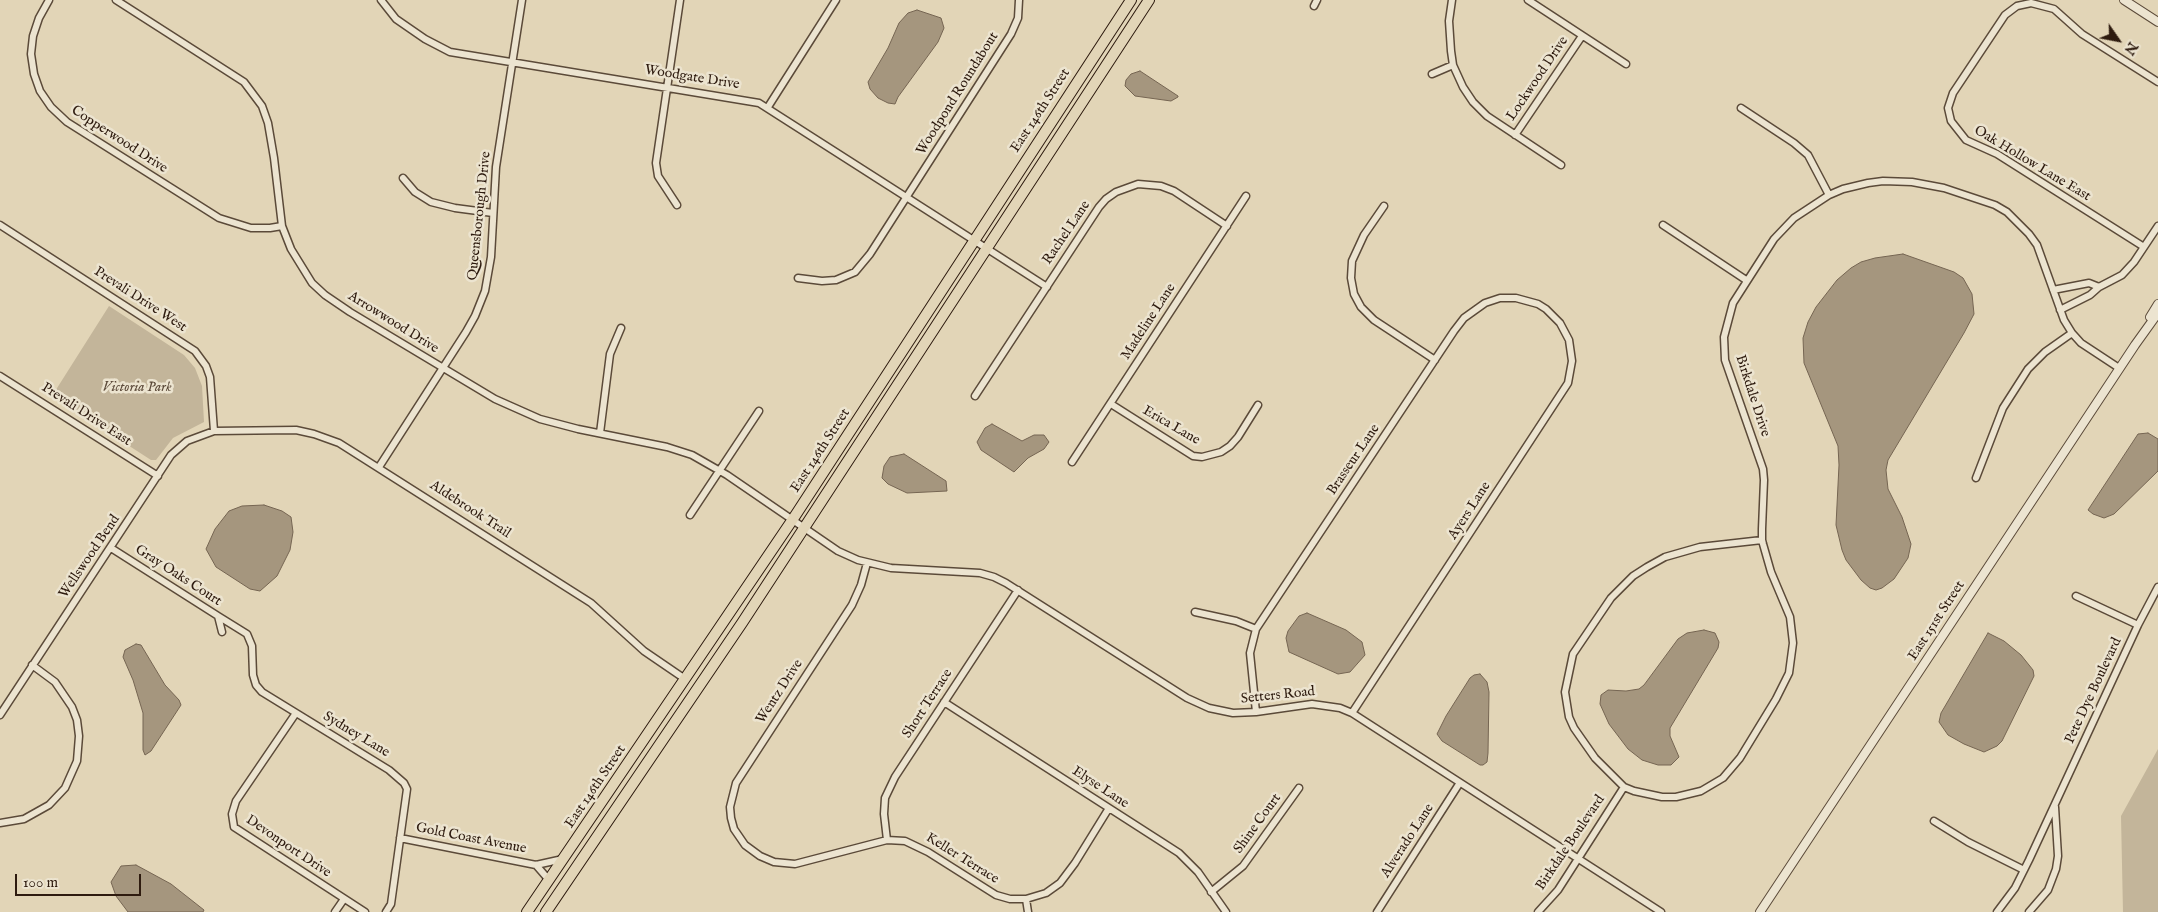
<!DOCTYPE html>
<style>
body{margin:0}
#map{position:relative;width:2158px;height:912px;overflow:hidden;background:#e2d5b7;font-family:"IM FELL English",serif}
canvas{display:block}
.north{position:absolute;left:2093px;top:15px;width:50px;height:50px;-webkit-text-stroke:4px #ece4d0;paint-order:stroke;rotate:123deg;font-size:14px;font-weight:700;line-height:20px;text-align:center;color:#2e1b0f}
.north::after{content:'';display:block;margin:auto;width:18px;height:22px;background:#2e1b0f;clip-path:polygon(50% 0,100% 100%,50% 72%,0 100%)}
.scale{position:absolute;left:15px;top:874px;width:126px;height:22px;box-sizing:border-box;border:2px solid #2e1b0f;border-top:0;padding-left:6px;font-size:15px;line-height:18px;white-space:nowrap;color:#2e1b0f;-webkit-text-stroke:4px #ece4d0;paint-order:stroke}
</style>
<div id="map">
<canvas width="2158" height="912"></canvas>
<div class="north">N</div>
<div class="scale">100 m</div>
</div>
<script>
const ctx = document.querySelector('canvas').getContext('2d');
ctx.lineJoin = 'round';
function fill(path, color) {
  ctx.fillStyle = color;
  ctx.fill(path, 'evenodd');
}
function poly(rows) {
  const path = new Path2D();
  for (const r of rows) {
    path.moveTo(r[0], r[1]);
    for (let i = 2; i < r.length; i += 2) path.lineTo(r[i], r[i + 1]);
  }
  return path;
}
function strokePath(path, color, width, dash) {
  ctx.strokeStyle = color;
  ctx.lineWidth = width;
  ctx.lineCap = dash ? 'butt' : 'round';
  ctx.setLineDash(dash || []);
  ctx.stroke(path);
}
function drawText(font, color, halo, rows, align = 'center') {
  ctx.font = font + ' "IM FELL English",serif';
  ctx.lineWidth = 5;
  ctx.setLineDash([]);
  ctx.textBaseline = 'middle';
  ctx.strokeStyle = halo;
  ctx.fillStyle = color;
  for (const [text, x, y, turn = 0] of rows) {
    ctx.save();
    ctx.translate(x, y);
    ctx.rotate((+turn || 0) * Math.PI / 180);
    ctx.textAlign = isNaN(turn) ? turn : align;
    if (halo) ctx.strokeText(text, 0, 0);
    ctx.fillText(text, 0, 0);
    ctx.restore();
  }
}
fill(poly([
 [109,306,184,355,195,368,202,386,204,422,173,438,156,460,151,460,52,396],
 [2158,749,2158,912,2123,912,2121,816]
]), '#c3b59a');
const water = poly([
 [917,10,941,18,944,28,938,42,898,97,895,104,888,103,878,98,870,89,868,82,888,48,899,23,908,13,917,10],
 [1140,71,1178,96,1178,97,1171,101,1135,96,1125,86,1126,80,1131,74,1140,71],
 [1903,254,1954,272,1963,278,1972,294,1974,314,1964,333,1888,460,1886,470,1888,489,1902,517,1911,544,1908,558,1894,579,1882,588,1876,590,1870,588,1861,580,1846,560,1842,550,1836,525,1839,465,1838,446,1804,363,1803,338,1808,322,1816,307,1837,280,1851,268,1861,262,1875,258,1903,254],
 [992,424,1022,441,1034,435,1044,435,1049,442,1044,449,1028,458,1014,472,981,450,977,442,985,428,992,424],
 [2148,433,2158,439,2158,471,2114,514,2104,518,2093,514,2088,510,2138,434,2148,433],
 [904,454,946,481,947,491,907,493,888,484,882,478,884,466,890,457,904,454],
 [264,505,282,511,291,517,293,532,290,550,277,576,260,591,250,589,216,567,206,549,215,529,229,511,242,506,264,505],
 [1307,613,1346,630,1362,642,1365,655,1350,672,1338,674,1289,652,1286,638,1288,631,1299,616,1307,613],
 [1704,630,1715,633,1719,642,1718,648,1670,728,1670,736,1679,757,1671,765,1658,765,1642,760,1628,749,1609,724,1600,704,1601,695,1608,690,1626,691,1639,689,1644,685,1678,639,1687,633,1704,630],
 [1988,633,2004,641,2021,655,2033,670,2034,676,2002,741,1997,746,1984,752,1964,744,1948,735,1939,722,1941,713,1988,633],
 [136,644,141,645,165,685,179,700,181,705,151,751,145,755,143,750,143,713,133,680,123,657,125,650,136,644],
 [1480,674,1487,682,1489,692,1488,753,1487,762,1483,765,1480,765,1442,741,1437,734,1446,716,1470,678,1474,675,1480,674],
 [136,865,171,884,204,910,203,912,128,912,116,896,111,882,121,866,136,865]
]);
fill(water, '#a5967e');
strokePath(water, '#756552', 1);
const minor = poly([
 [49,0,39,18,33,36,31,54,34,74,40,91,51,107,67,122,219,218,251,228,270,228,282,226],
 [116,0,244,82,262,106,268,123,274,158,282,226,291,249,312,283,325,295,350,312,495,399,540,419,578,429,667,447,692,455,727,475,838,551,858,560,891,568,980,573,994,577,1006,583,1187,698,1209,708,1233,713,1256,712,1312,704,1340,708,1352,713,1661,912],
 [381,0,396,19,425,39,450,52,759,103,1047,287],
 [1452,0,1449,21,1451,51,1453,65,1463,87,1473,102,1487,116,1561,165],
 [1528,0,1626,64],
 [1314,6,1317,0],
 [1432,74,1453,65],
 [768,107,836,0],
 [1741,108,1794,143,1808,155,1829,195],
 [1515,135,1582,36],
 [403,178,415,192,431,202,455,208,493,213],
 [677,205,658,176,656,163,680,0],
 [1384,206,1364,235,1352,261,1351,278,1354,294,1361,307,1374,320,1435,360],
 [0,225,195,351,206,366,210,377,214,431],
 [1663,225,1746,280],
 [2144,247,1997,154,1966,140,1951,121,1948,108,1953,93,2005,15,2017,6,2031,3,2054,9,2082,34,2158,82],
 [798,278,822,281,836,280,855,272,870,254,1011,34,1018,18,1019,0],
 [2099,287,2122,275,2134,262,2158,226],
 [2053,290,2089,283,2099,287,2090,295,2060,310],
 [0,376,158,476],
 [975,396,1099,207,1106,199,1116,192,1138,184,1161,186,1174,191,1227,226],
 [1111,404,1193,456,1202,457,1221,452,1230,446,1238,437,1258,405],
 [600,433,610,354,621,328],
 [1072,462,1246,196],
 [379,467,466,332,475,316,485,291,491,257,496,167,522,0],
 [1976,478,2003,408,2028,369,2045,352,2072,333],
 [690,515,759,411],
 [1762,540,1700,547,1665,557,1647,567,1633,576,1611,598,1573,654,1565,692,1569,717,1574,728,1595,758,1624,787,1634,791,1662,797,1676,797,1701,791,1723,778,1740,758,1776,699,1789,673,1793,643,1790,617,1771,572,1763,544,1762,540,1762,529,1764,480,1763,469,1725,360,1724,337,1733,303,1774,239,1794,218,1829,195,1843,189,1868,183,1883,181,1912,182,1944,188,1995,205,2007,212,2029,234,2037,245,2064,320,2072,333,2081,343,2119,368],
 [111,548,218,616,222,632],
 [867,563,861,585,852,605,736,783,730,807,731,818,734,829,745,845,760,856,774,862,795,864,887,840,905,841,928,852,996,895,1010,899,1026,899,1046,893,1060,883,1075,863,1109,808],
 [2076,596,2138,625],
 [1195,612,1236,621,1256,629],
 [218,616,247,634,252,646,253,675,256,685,262,692,389,770,404,783,407,789,391,904,386,912],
 [944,702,1179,853,1198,872,1226,912],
 [1256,712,1250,653,1256,629,1454,331,1464,318,1485,303,1500,298,1516,298,1538,304,1546,309,1560,323,1569,340,1572,361,1568,383,1352,713],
 [296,713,236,801,232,814,234,827,365,912],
 [0,715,171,455,187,441,214,431,296,430,314,434,339,443,591,603,644,651,685,679],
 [1934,821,1968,842,2024,870],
 [0,823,24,819,49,805,65,788,77,761,79,736,77,720,72,707,55,682,32,665],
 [400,838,536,865,563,859],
 [887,840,884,814,885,798,895,777,1018,590],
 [536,865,549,880],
 [1211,892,1243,866,1299,788],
 [1026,899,1028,912],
 [335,912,344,899],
 [1377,912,1459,784],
 [1538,912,1558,890,1624,787],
 [1997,912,2015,888,2029,860,2138,625,2158,587],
 [2029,912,2048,890,2056,869,2058,856,2055,807]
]);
const tertiary = poly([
 [2124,0,2158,22],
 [2150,317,2158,304],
 [1760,912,2135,345,2158,313]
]);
const primary = poly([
 [527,912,793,519,1131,0],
 [546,912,742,623,1149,0]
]);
strokePath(minor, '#5b4a39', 9);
strokePath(tertiary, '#5b4a39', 10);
strokePath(primary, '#2e1b0f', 12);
strokePath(minor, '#ece4d0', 6);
strokePath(tertiary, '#ece4d0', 8);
strokePath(primary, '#e2d5b7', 10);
drawText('14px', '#2e1b0f', '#ece4d0', [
 ["Woodgate Drive",692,78,9],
 ["Lockwood Drive",1538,79,-56],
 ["Woodpond Roundabout",958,94,-58],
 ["East 146th Street",1041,111,-57],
 ["Copperwood Drive",119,140,33],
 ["Oak Hollow Lane East",2032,164,31],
 ["Queensborough Drive",480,216,-84],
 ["Rachel Lane",1067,233,-56],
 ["Prevali Drive West",140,300,33],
 ["Madeline Lane",1149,322,-57],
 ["Arrowwood Drive",393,323,32],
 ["Birkdale Drive",1752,396,72],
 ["Prevali Drive East",86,415,33],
 ["Erica Lane",1171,426,30],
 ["East 146th Street",821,451,-57],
 ["Brasseur Lane",1354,460,-56],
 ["Aldebrook Trail",470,510,33],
 ["Ayers Lane",1470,511,-57],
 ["Wellswood Bend",90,557,-56],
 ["Gray Oaks Court",178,576,33],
 ["East 151st Street",1937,621,-57],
 ["Pete Dye Boulevard",2094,691,-65],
 ["Wentz Drive",780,692,-57],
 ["Setters Road",1278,696,-6],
 ["Short Terrace",928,704,-57],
 ["Sydney Lane",356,735,31],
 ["East 146th Street",596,787,-56],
 ["Elyse Lane",1100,788,33],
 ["Shine Court",1258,824,-54],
 ["Gold Coast Avenue",471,839,11],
 ["Alverado Lane",1408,841,-57],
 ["Birkdale Boulevard",1571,843,-56],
 ["Devonport Drive",288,847,34],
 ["Keller Terrace",962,859,32]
]);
drawText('italic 14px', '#5b4939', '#ece4d0', [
 ["Victoria Park",137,388]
]);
</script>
